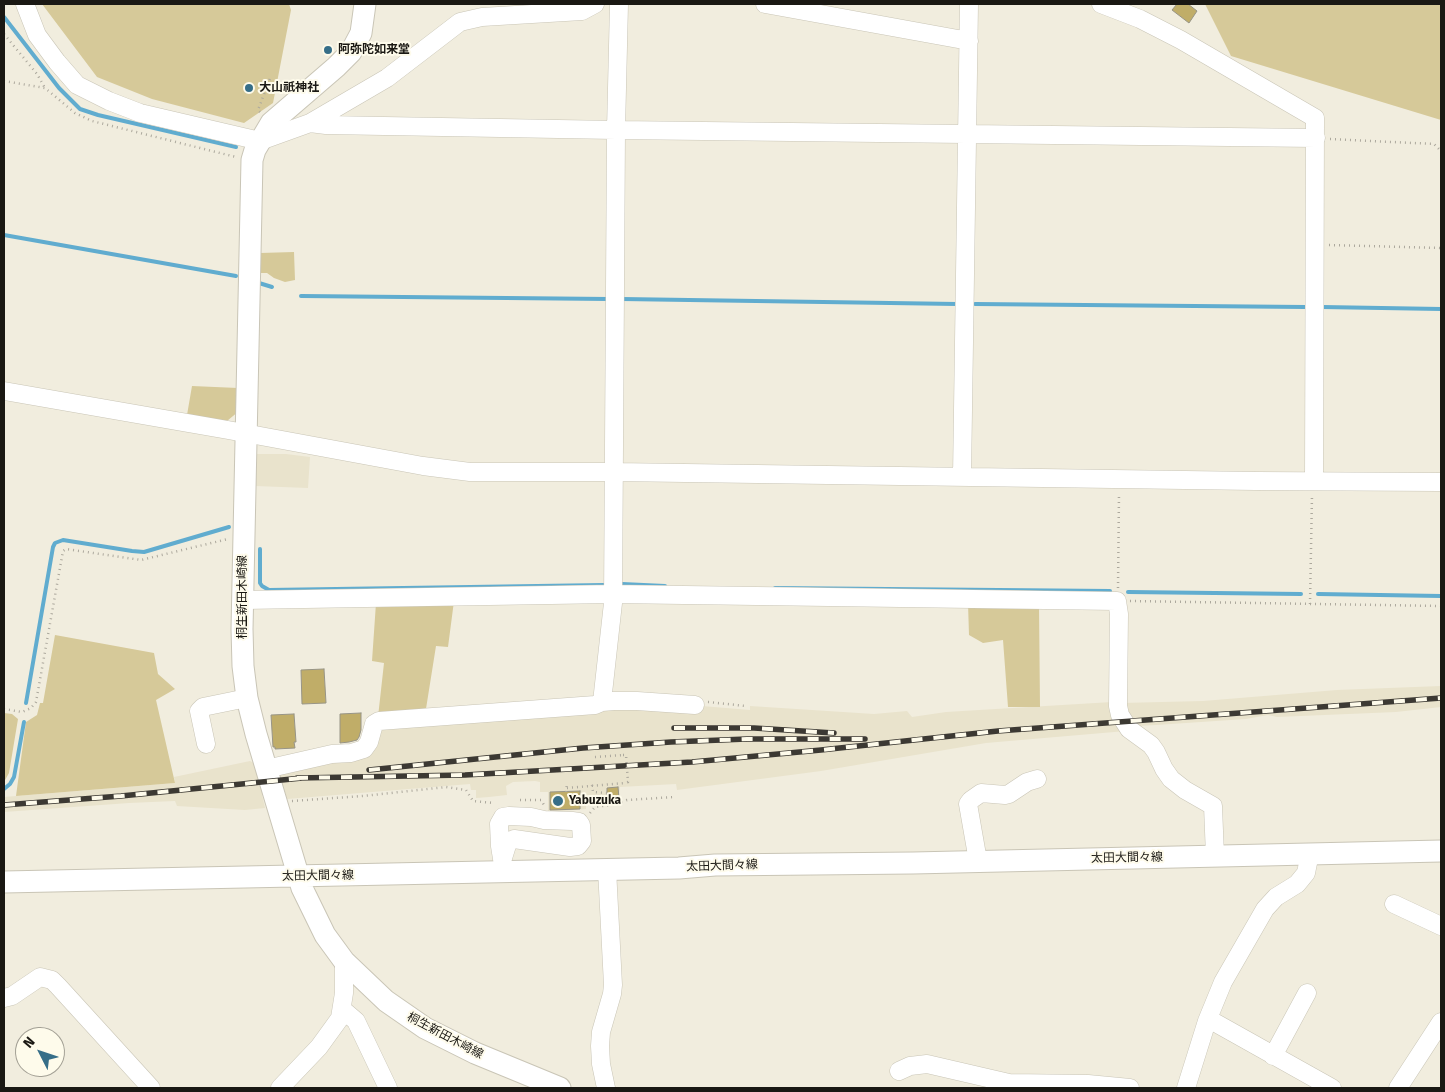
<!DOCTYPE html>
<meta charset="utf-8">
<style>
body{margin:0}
#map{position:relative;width:1445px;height:1092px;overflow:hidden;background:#f1edde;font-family:"Fira Sans",sans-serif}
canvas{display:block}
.frame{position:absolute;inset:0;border:5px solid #1a1813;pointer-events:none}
.north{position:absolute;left:15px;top:1027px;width:50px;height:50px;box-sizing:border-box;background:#fefbeb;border:1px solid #a3a095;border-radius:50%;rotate:311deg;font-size:14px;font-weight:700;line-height:20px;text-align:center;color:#1a1813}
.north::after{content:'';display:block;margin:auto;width:18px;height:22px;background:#366e88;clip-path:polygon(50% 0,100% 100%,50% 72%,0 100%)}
</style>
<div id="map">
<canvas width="1445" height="1092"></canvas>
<div class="frame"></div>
<div class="north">N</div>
</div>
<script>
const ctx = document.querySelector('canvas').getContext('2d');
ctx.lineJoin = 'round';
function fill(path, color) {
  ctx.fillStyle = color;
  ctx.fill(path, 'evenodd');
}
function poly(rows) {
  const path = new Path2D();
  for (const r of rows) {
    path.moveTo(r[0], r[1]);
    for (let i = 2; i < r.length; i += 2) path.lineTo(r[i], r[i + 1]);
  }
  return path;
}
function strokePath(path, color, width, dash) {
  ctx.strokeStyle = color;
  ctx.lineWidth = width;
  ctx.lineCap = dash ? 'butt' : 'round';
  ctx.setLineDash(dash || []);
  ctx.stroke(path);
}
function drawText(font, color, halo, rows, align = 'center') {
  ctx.font = font + ' "Fira Sans","Noto Sans JP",sans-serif';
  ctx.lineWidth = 4;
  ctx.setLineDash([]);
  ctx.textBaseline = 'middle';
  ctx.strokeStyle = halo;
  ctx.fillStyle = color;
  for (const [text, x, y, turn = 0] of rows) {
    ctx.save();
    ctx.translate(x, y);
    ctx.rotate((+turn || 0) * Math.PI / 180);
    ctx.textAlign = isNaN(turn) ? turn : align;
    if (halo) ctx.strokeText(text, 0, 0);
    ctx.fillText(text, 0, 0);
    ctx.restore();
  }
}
fill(poly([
 [255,454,286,454,310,457,308,488,255,486],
 [1441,686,1441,707,1396,712,1277,717,1268,715,1246,719,1156,725,1137,726,1121,703,1203,701,1337,690],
 [1112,702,1126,731,986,743,821,771,677,790,676,784,620,787,619,799,586,800,586,809,548,812,548,792,540,792,540,782,535,781,513,782,506,786,507,795,489,797,476,798,476,790,471,790,470,784,287,799,278,772,368,752,379,727,598,709,702,706,750,710,750,706,874,714,907,711,912,717,946,712],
 [250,761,256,764,265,793,262,795,265,808,245,810,177,806,175,801,129,803,4,812,4,797,175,783,174,777]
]), '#e9e3cc');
fill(poly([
 [42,4,289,4,291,10,273,103,244,123,152,99,97,77],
 [1205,4,1441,4,1441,120,1231,56],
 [294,252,295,280,285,282,274,278,267,273,260,273,260,253],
 [192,386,238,388,239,411,227,421,187,415],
 [454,601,448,647,436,646,425,715,378,717,384,663,372,661,376,603],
 [968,603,1039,605,1040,707,1008,707,1003,640,983,643,969,635],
 [55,635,154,653,158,674,175,689,156,700,175,783,16,796,26,722,37,715,40,703,43,703],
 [4,713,12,714,18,719,9,773,4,782]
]), '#d6c999');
strokePath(poly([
 [4,17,59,88,80,109,98,115,236,147],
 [4,235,236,276],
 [259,283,272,287],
 [301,296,609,299],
 [622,299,957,304],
 [975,304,1305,307],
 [1322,307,1441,309],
 [260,549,260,583,262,586,269,590,604,585],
 [622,584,665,586],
 [775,588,1110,591],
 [1128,592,1301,594],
 [1318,594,1441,596],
 [26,703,53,547,55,543,63,540,132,551,144,552,229,527],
 [4,789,10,784,14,777,24,722]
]), '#60accf', 4);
const building = poly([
 [1177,4,1188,4,1197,11,1189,23,1172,10,1177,4],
 [324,669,326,703,302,704,301,670,324,669],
 [361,713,361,730,359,737,357,740,349,742,340,743,340,714,361,713],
 [294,714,296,742,294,742,295,748,275,749,275,747,273,747,271,715,294,714],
 [618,787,619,798,607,799,607,788,618,787],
 [580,791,580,809,550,810,550,792,580,791]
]);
fill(building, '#c0ad68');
strokePath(building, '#979486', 1);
const minor = poly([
 [25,4,37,35,57,62,77,85,109,101,140,113,260,141,310,123,387,78,460,22,482,17,582,11,595,4],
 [765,4,969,41],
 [1101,4,1140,19,1181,40,1315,118,1314,481],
 [310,123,326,125,616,130,1316,138],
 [4,391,228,430,423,466,470,472,614,472,1256,481,1441,482],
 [962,477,969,4],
 [243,600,612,594,1117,601,1119,614,1118,706,1120,715,1129,729,1151,745,1156,752,1164,769,1171,779,1185,790,1213,806,1215,856],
 [602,702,613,603,616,130,619,4],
 [206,744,199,711,203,707,247,698],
 [266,769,332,754,351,753,364,749,369,742,374,724,379,721,595,705,602,702,614,701,637,701,695,705],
 [503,858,508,842,514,839,570,847,578,846,582,841,581,825,579,822,572,821,544,820,531,817,509,816,503,817,499,824,500,846,504,871],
 [978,861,968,804,971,800,981,793,1005,795,1009,794,1027,782,1037,779],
 [1394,904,1441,926],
 [4,998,12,996,40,977,52,980,58,986,151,1088],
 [342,1009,356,1021,388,1088],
 [1207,1021,1214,1022,1332,1088],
 [1273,1056,1307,993],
 [899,1071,910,1066,927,1064,1009,1083,1088,1084,1130,1088],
 [280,1088,319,1047,340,1018,344,993,344,961],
 [606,1088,601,1064,600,1046,601,1032,612,994,613,985,607,869],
 [1186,1088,1207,1021,1223,982,1265,909,1276,897,1297,884,1306,873,1310,853],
 [1398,1088,1441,1022]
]);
const major = poly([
 [365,4,361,33,351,52,336,67,271,123,255,150,252,160,242,629,243,666,247,698,256,734,302,888,325,935,344,961,386,1001,425,1028,475,1053,560,1088],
 [4,882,679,868,715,865,913,863,1441,851]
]);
strokePath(minor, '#c9c5b6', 19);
strokePath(major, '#c9c5b6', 23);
strokePath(poly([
 [4,34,37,74,45,88],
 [4,81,45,88,75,113,92,121,236,157],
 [260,112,258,110,271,76],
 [1330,139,1434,144,1441,151],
 [1329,245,1441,248],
 [1118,588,1119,493],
 [1130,601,1441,606],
 [1310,604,1312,495],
 [708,702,746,706],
 [4,709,22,712,31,708,36,702,63,551,66,549,141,560,228,539],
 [595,757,623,755],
 [592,785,593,792,607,793],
 [567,788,625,783],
 [566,792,567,784],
 [520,800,541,800,544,805],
 [292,801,363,796,446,787,466,790,473,801,494,803],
 [590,813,595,807,618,804,627,800,674,797]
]), '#aca89d', 2.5, [1, 4]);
strokePath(minor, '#fff', 18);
strokePath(major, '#fff', 21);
const rail = poly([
 [674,728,754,728,834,733],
 [369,770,583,748,671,742,747,739,865,739],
 [297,778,465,775,692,762,821,750,998,731,1441,698],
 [4,805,121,796,302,778]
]);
strokePath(rail, '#3c3933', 5.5);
strokePath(rail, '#fefbeb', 4, [11]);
strokePath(poly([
 [623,755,626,755,628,782,625,783]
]), '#aca89d', 2.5, [1, 4]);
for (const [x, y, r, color] of [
 [328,50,5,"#366e88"],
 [249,88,5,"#366e88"],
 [558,801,6,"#366e88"]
]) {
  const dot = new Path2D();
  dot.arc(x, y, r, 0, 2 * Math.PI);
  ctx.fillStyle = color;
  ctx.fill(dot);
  strokePath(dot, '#fefbeb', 2);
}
drawText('bold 12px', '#1a1813', '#fefbeb', [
 ["阿弥陀如来堂",338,50],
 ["大山祇神社",259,88],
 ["Yabuzuka",569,801]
], 'left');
drawText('12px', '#1a1813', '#fefbeb', [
 ["桐生新田木崎線",243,597,-90],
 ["太田大間々線",1127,858,-1],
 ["太田大間々線",722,866,-2],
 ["太田大間々線",318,876,-1],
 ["桐生新田木崎線",445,1036,28]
]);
</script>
